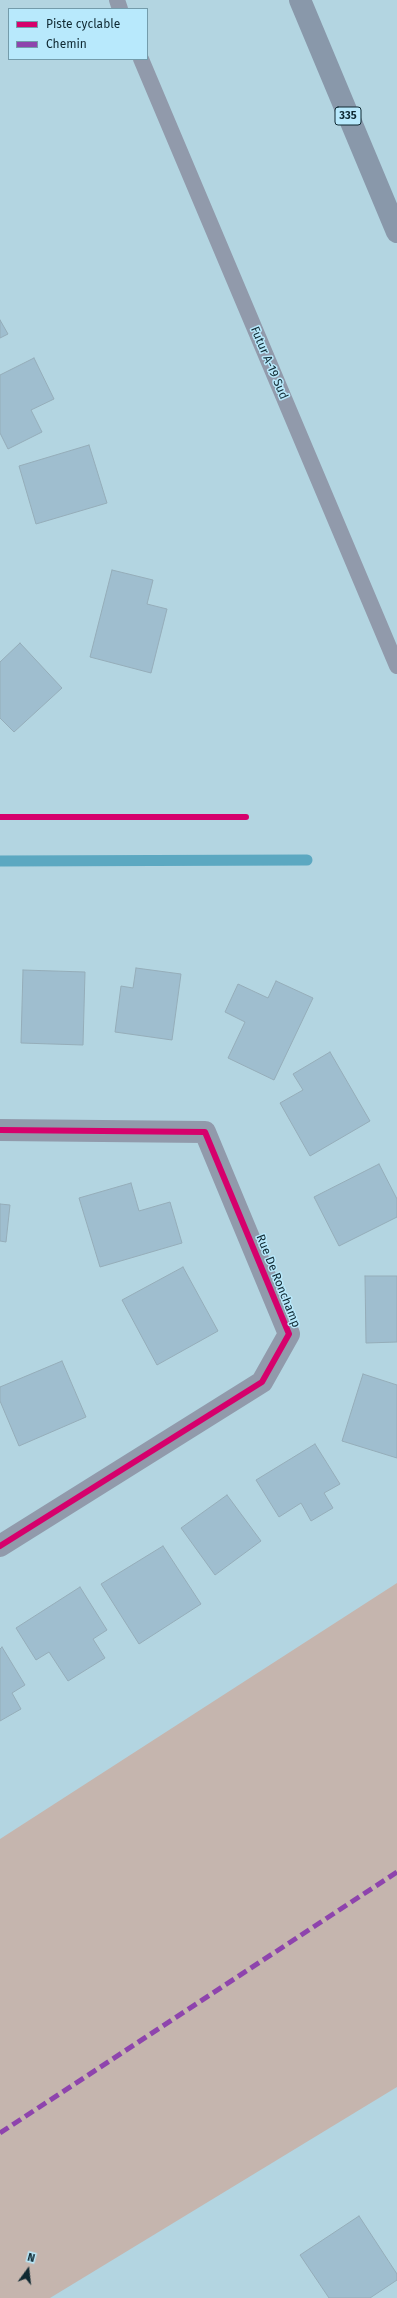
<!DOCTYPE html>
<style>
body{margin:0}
#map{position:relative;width:397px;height:2298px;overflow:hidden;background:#b3d5e1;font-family:"Fira Sans",sans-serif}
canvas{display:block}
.legend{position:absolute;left:8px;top:8px;width:140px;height:52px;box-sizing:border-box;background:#b8e9fc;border:1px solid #749cab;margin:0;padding:5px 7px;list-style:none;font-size:12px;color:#0f2932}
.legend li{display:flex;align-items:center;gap:8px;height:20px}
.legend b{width:20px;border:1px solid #749cab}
.north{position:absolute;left:8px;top:2250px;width:40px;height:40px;-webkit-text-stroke:3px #b8e9fc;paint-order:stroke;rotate:15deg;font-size:11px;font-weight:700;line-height:16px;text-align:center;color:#0f2932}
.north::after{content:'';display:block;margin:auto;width:14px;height:18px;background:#0f2932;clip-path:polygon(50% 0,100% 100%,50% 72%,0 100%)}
</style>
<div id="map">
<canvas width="397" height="2298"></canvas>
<ul class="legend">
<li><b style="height:5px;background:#d6006c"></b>Piste cyclable</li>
<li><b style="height:5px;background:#8e44ad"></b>Chemin</li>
</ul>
<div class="north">N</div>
</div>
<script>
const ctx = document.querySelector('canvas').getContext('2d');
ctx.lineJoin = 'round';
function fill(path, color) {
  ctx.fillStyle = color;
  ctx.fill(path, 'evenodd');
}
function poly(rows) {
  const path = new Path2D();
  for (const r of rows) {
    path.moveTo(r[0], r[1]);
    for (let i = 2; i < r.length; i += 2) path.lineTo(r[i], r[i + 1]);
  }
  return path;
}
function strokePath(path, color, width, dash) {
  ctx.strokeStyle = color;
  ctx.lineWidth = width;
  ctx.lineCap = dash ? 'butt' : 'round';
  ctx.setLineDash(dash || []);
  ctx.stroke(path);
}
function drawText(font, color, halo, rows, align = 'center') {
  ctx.font = font + ' "Fira Sans",sans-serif';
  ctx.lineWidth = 3;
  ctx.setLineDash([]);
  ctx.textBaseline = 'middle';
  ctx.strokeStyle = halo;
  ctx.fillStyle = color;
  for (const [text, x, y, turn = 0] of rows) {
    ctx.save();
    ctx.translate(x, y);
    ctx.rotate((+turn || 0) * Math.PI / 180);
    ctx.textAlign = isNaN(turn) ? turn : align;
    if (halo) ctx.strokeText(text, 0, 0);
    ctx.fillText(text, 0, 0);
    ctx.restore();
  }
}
fill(poly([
 [397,1583,397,2087,50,2298,0,2298,0,1839]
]), '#c5b5ae');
strokePath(poly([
 [0,861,307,860]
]), '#5ca8c1', 11);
const building = poly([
 [0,320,8,334,0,338,0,320],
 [34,358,54,399,31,410,42,432,8,449,0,433,0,375,34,358],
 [89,445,107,503,36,524,19,466,89,445],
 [112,570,153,580,147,604,167,609,151,673,90,657,112,570],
 [20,643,62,688,14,732,0,718,0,662,20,643],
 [136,968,181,974,172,1040,115,1032,121,986,133,988,136,968],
 [23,970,85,972,83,1045,21,1043,23,970],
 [276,981,313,998,274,1080,228,1058,245,1022,225,1012,238,984,268,998,276,981],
 [330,1052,370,1121,310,1156,280,1103,303,1090,293,1074,330,1052],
 [379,1164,397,1199,397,1217,339,1246,314,1197,379,1164],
 [131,1183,139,1211,170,1202,182,1243,100,1267,79,1198,131,1183],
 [0,1204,10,1205,6,1242,0,1241,0,1204],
 [183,1267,218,1331,157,1365,122,1300,183,1267],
 [365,1276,397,1276,397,1342,366,1343,365,1276],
 [62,1361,86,1417,19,1446,0,1401,0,1387,62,1361],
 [363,1374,397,1385,397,1458,342,1441,363,1374],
 [315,1444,340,1484,324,1493,333,1508,311,1521,301,1503,279,1517,256,1480,315,1444],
 [227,1495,261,1541,215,1575,181,1528,227,1495],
 [163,1546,201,1604,139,1644,101,1584,163,1546],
 [80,1587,107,1630,93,1639,105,1658,68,1681,49,1652,36,1660,16,1628,80,1587],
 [2,1647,25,1685,12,1693,21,1709,0,1721,0,1649,2,1647],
 [359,2216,397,2274,397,2280,370,2298,329,2298,300,2255,359,2216]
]);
fill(building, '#9fbecf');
strokePath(building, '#95adb9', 1);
strokePath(poly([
 [117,0,120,9],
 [141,59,397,666]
]), '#919aab', 16);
strokePath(poly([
 [0,1130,205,1132,289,1334,262,1382,0,1546]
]), '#919aab', 22);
strokePath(poly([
 [300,0,397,232]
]), '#8998aa', 22);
strokePath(poly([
 [0,2133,397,1872]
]), '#8e44ad', 5, [10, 5]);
strokePath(poly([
 [0,817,246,817],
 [0,1130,205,1132,289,1334,262,1382,0,1546]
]), '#d6006c', 6);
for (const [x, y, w] of [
 [348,116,26]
]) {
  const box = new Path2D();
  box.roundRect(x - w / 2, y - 9, w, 18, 3);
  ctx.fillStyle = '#b8e9fc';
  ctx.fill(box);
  strokePath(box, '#0f2932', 1);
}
drawText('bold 11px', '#0f2932', null, [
 ["335",348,116]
]);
drawText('12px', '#0f2932', '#b8e9fc', [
 ["Futur A-19 Sud",269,363,67],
 ["Rue De Ronchamp",278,1281,68]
]);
</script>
